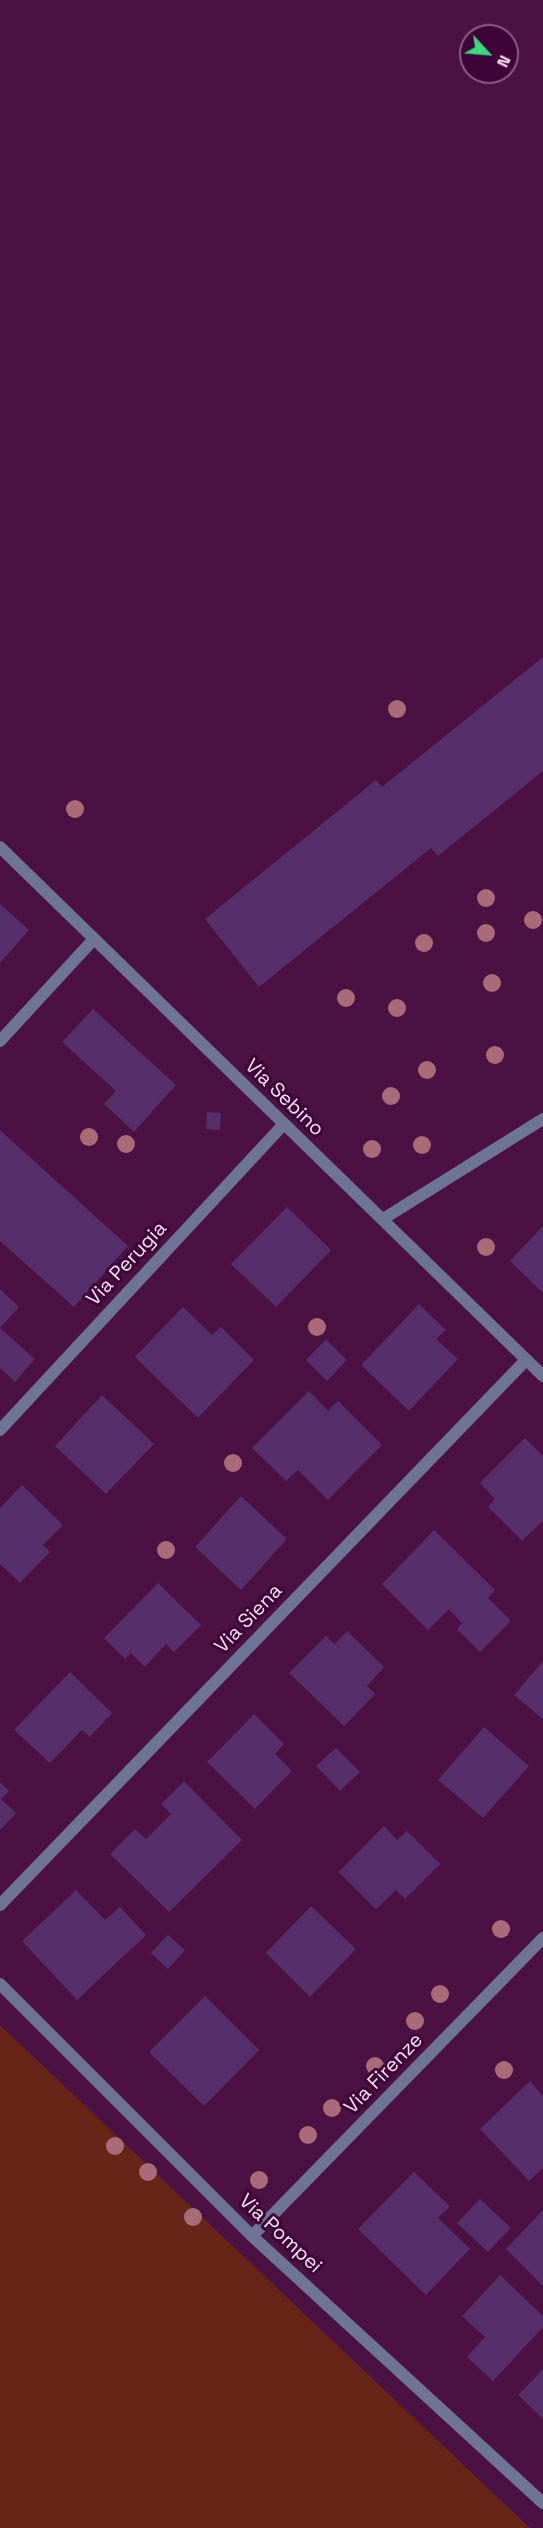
<!DOCTYPE html>
<style>
body{margin:0}
#map{position:relative;width:543px;height:2528px;overflow:hidden;background:#4a1142;font-family:"Space Grotesk",sans-serif}
canvas{display:block}
.north{position:absolute;left:459px;top:24px;width:60px;height:60px;box-sizing:border-box;background:#3e0438;border:2px solid #8b5d85;border-radius:50%;rotate:116deg;font-size:16px;font-weight:700;line-height:24px;text-align:center;color:#fee2f8}
.north::after{content:'';display:block;margin:auto;width:21px;height:27px;background:#39d87f;clip-path:polygon(50% 0,100% 100%,50% 72%,0 100%)}
</style>
<div id="map">
<canvas width="543" height="2528"></canvas>
<div class="north">N</div>
</div>
<script>
const ctx = document.querySelector('canvas').getContext('2d');
ctx.lineJoin = 'round';
function fill(path, color) {
  ctx.fillStyle = color;
  ctx.fill(path, 'evenodd');
}
function poly(rows) {
  const path = new Path2D();
  for (const r of rows) {
    path.moveTo(r[0], r[1]);
    for (let i = 2; i < r.length; i += 2) path.lineTo(r[i], r[i + 1]);
  }
  return path;
}
function strokePath(path, color, width, dash) {
  ctx.strokeStyle = color;
  ctx.lineWidth = width;
  ctx.lineCap = dash ? 'butt' : 'round';
  ctx.setLineDash(dash || []);
  ctx.stroke(path);
}
function drawText(font, color, halo, rows, align = 'center') {
  ctx.font = font + ' "Space Grotesk",sans-serif';
  ctx.lineWidth = 6;
  ctx.setLineDash([]);
  ctx.textBaseline = 'middle';
  ctx.strokeStyle = halo;
  ctx.fillStyle = color;
  for (const [text, x, y, turn = 0] of rows) {
    ctx.save();
    ctx.translate(x, y);
    ctx.rotate((+turn || 0) * Math.PI / 180);
    ctx.textAlign = isNaN(turn) ? turn : align;
    if (halo) ctx.strokeText(text, 0, 0);
    ctx.fillText(text, 0, 0);
    ctx.restore();
  }
}
fill(poly([
 [0,2025,530,2528,0,2528]
]), '#662517');
fill(poly([
 [543,657,543,771,438,856,431,848,259,987,205,919,376,780,382,787],
 [0,904,29,930,0,963],
 [93,1009,176,1085,134,1132,104,1104,116,1091,62,1042],
 [207,1112,221,1113,220,1130,206,1129],
 [0,1130,128,1246,74,1307,0,1241],
 [287,1207,331,1250,276,1307,231,1264],
 [543,1226,543,1293,510,1261],
 [0,1289,19,1307,0,1328,35,1359,15,1382,0,1368],
 [419,1304,446,1330,436,1339,458,1359,409,1411,361,1365],
 [183,1307,212,1335,221,1327,254,1360,198,1418,135,1357],
 [326,1339,347,1360,327,1381,306,1360],
 [309,1391,328,1411,338,1401,382,1445,328,1500,298,1470,286,1481,252,1448],
 [102,1395,154,1444,106,1494,55,1446],
 [525,1438,543,1456,543,1521,522,1541,488,1507,495,1499,480,1483],
 [22,1485,63,1525,43,1545,50,1552,20,1583,0,1564,0,1508],
 [241,1496,287,1539,241,1590,195,1547],
 [434,1530,495,1590,488,1598,511,1621,480,1652,457,1629,462,1623,449,1609,428,1630,382,1584],
 [158,1583,201,1625,174,1652,166,1644,145,1667,131,1653,125,1659,104,1638],
 [347,1631,384,1667,367,1686,375,1694,344,1726,289,1673,326,1636,335,1644],
 [543,1661,543,1719,514,1695],
 [70,1672,112,1713,90,1737,82,1730,50,1763,14,1730],
 [254,1714,284,1744,275,1754,292,1771,255,1809,207,1762],
 [484,1727,529,1766,483,1818,438,1780],
 [336,1748,360,1772,340,1791,316,1766],
 [184,1781,242,1840,169,1912,110,1854,135,1829,146,1839,171,1814,161,1804],
 [0,1782,9,1791,1,1799,16,1813,0,1830],
 [384,1826,397,1840,407,1831,440,1864,405,1899,396,1890,376,1909,339,1872],
 [76,1890,105,1920,120,1907,146,1935,77,2000,22,1941],
 [311,1906,356,1949,310,1997,266,1953],
 [168,1935,185,1950,168,1969,151,1953],
 [205,1996,259,2050,204,2106,149,2052],
 [530,2081,543,2096,543,2168,529,2181,480,2129],
 [414,2172,450,2206,438,2218,470,2249,426,2295,358,2229],
 [480,2199,511,2228,488,2252,457,2223],
 [543,2210,543,2286,506,2249],
 [500,2275,543,2316,543,2327,493,2381,467,2357,485,2337,462,2316],
 [543,2369,543,2419,518,2395]
]), '#562e6a');
strokePath(poly([
 [0,847,543,1376],
 [0,1041,93,940],
 [383,1219,543,1119],
 [0,1430,283,1125],
 [0,1905,526,1360],
 [0,1984,252,2236,543,2503],
 [252,2236,543,1938]
]), '#6e7594', 12);
ctx.fillStyle = '#aa6b78';
for (const [x, y] of [
 [397,709],
 [75,809],
 [486,898],
 [533,920],
 [486,933],
 [424,943],
 [492,983],
 [346,998],
 [397,1008],
 [495,1055],
 [427,1070],
 [391,1096],
 [89,1137],
 [126,1144],
 [422,1145],
 [372,1149],
 [486,1247],
 [317,1327],
 [233,1463],
 [166,1550],
 [501,1929],
 [440,1994],
 [415,2021],
 [375,2066],
 [504,2070],
 [332,2108],
 [308,2135],
 [115,2146],
 [148,2172],
 [259,2180],
 [193,2217]
]) {
  ctx.beginPath();
  ctx.arc(x, y, 9, 0, 2 * Math.PI);
  ctx.fill();
}
drawText('20px', '#fee2f8', '#3e0438', [
 ["Via Sebino",284,1098,44],
 ["Via Perugia",127,1264,-47],
 ["Via Siena",249,1619,-46],
 ["Via Firenze",384,2074,-46],
 ["Via Pompei",280,2234,43]
]);
</script>
